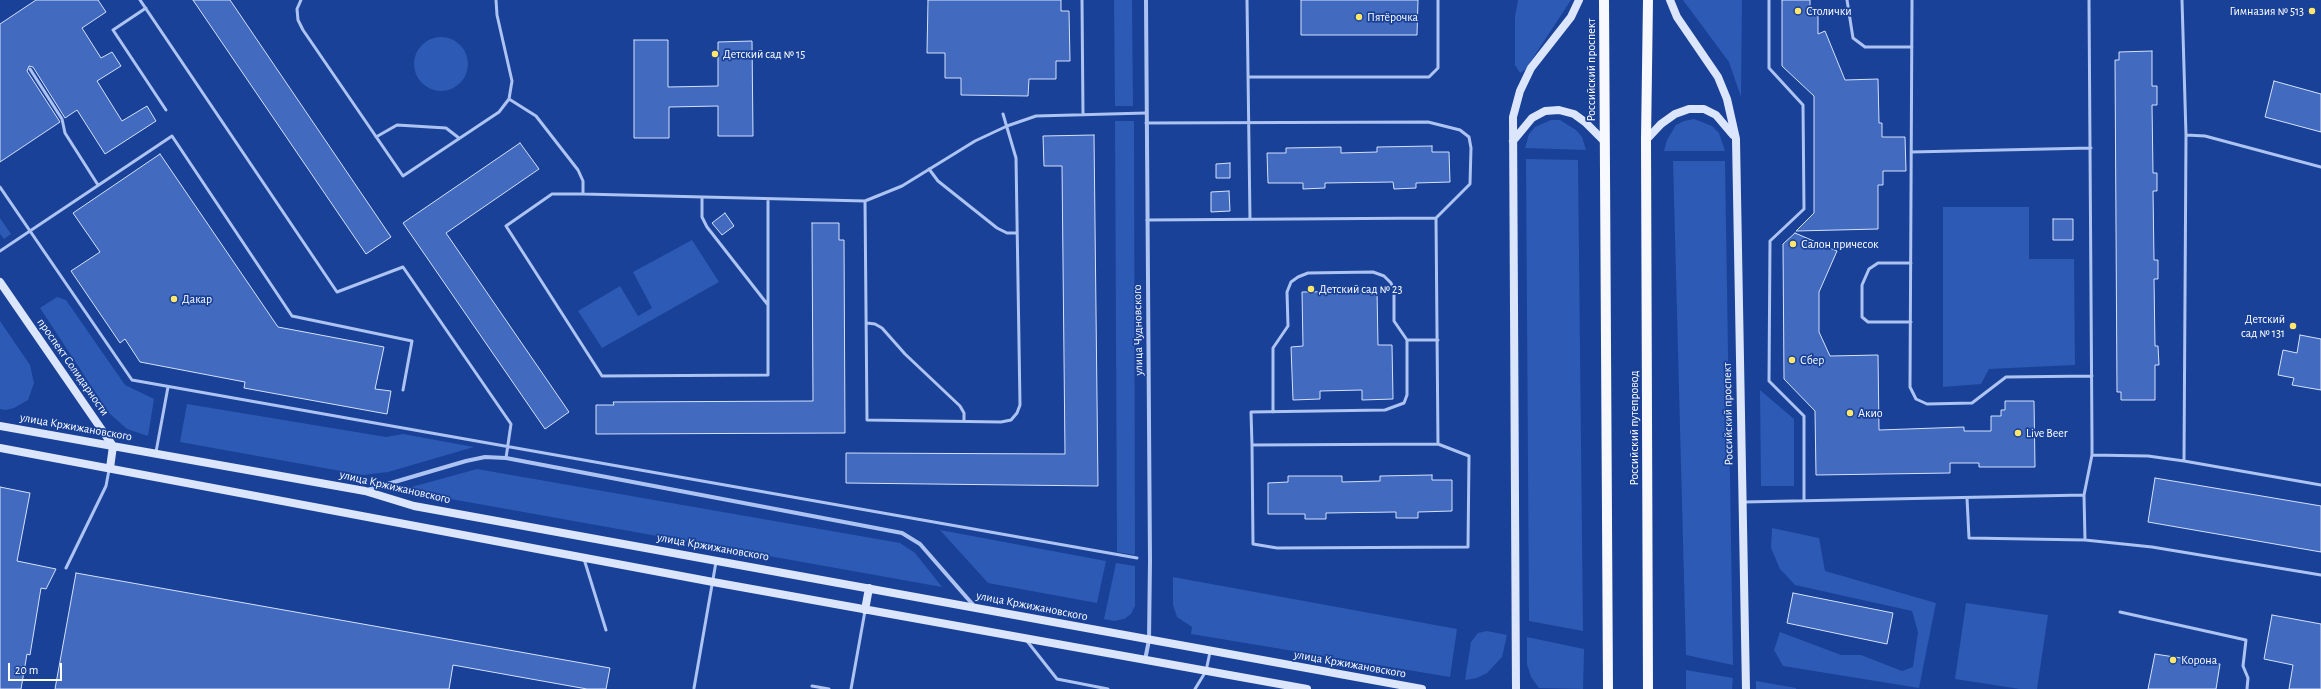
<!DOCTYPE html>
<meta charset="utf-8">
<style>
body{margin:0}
#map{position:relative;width:2321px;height:689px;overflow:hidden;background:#194197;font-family:"Alegreya Sans",sans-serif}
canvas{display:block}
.scale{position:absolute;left:8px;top:663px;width:54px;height:18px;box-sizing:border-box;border:2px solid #fff;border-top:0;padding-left:5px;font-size:12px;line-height:14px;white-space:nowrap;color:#fff;-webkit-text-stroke:3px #194197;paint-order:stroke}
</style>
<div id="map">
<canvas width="2321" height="689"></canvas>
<div class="scale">20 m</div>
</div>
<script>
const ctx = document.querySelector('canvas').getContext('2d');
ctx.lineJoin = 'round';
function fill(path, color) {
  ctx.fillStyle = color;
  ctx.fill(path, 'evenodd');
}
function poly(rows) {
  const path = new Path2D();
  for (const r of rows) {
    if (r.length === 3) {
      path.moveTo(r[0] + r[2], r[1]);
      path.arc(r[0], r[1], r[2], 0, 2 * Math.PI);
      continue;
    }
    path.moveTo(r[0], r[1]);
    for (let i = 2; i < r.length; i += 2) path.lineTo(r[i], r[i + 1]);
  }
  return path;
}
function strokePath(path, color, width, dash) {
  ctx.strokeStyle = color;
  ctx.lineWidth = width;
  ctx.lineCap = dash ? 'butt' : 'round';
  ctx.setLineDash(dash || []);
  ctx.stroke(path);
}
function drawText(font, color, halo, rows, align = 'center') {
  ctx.font = font + ' "Alegreya Sans",sans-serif';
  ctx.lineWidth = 3.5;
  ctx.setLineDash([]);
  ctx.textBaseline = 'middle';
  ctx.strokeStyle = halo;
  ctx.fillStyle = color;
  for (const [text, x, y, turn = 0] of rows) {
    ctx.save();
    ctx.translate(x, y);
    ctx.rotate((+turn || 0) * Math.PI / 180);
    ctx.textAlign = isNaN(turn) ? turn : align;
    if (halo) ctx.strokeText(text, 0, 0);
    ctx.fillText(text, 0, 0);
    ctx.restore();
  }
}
fill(poly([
 [1114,0,1132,0,1133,106,1115,106],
 [1518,0,1571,0,1525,70,1520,73,1515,65,1515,17],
 [1683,0,1742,0,1741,97,1729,62],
 [441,64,27],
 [1694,119,1712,126,1719,133,1725,151,1664,151,1667,140,1676,125,1684,121],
 [1551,120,1560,120,1576,130,1582,137,1586,150,1525,148,1529,134,1535,127],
 [1115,121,1134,121,1135,555,1117,552],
 [1526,159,1578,160,1583,631,1529,621],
 [1673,161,1725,161,1733,665,1686,655],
 [1943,207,2029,207,2029,259,2074,259,2075,365,1989,369,1981,384,1943,387],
 [0,218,11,234,4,239,0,234],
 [692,240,719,282,602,348,578,311,620,286,638,316,652,308,633,272],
 [57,297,66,300,125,385,154,399,148,436,127,429,109,413,40,308],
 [0,321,30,365,34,383,28,400,14,408,6,410,0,409],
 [1760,390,1794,419,1794,486,1761,486],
 [187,404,386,437,403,434,474,447,388,472,363,475,180,442],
 [477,469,900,543,915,553,942,587,406,491,408,488],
 [1772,528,1819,538,1825,571,1936,603,1919,688,1783,666,1774,650,1780,632,1841,655,1861,655,1902,671,1913,667,1918,632,1912,611,1795,585,1780,569,1771,548],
 [940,530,1106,561,1097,603,988,583],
 [1116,563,1135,566,1135,606,1131,614,1124,619,1114,621,1104,619],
 [1173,577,1457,629,1450,677,1191,634,1192,627,1177,617,1173,605],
 [1966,603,2048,615,2037,689,2020,689,1955,679],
 [1487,631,1507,635,1502,657,1487,673,1477,678,1465,680,1471,642,1478,633],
 [1527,637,1584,649,1583,689,1539,688,1531,677,1527,664],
 [1686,670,1733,678,1732,689,1686,689],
 [1756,681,1796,688,1796,689,1756,689]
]), '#2d5ab5');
const building = poly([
 [36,0,98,0,106,12,82,28,101,58,112,52,121,66,97,81,122,121,147,106,156,121,105,154,77,110,65,118,33,67,29,66,27,71,60,122,0,162,0,24,36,0],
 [193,0,230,0,391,237,366,254,193,0],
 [928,0,1061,0,1061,11,1069,11,1070,61,1056,61,1056,79,1029,79,1028,96,961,95,961,78,945,78,945,53,927,53,928,0],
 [1301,0,1418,0,1417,35,1301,35,1301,0],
 [1782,0,1810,0,1810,10,1818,10,1818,34,1825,31,1845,80,1878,79,1879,123,1882,123,1882,137,1905,137,1906,171,1883,171,1883,185,1878,185,1878,229,1796,231,1814,213,1814,96,1782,66,1782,0],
 [634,40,668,40,668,87,718,86,718,42,752,41,753,136,718,136,718,106,669,107,669,138,634,138,634,40],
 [2152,51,2152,86,2157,86,2157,105,2152,105,2153,173,2157,173,2157,191,2153,191,2154,260,2158,260,2158,279,2154,279,2155,346,2158,346,2159,365,2155,365,2155,400,2121,400,2121,392,2117,392,2115,60,2119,60,2119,52,2152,51],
 [2274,81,2321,94,2321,132,2265,117,2274,81],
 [1094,135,1098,486,846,483,846,453,1065,454,1062,166,1044,166,1043,136,1094,135],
 [520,143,539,169,446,233,569,412,545,429,403,223,520,143],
 [1432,146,1432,152,1449,152,1450,182,1416,183,1416,188,1394,189,1393,182,1325,183,1325,188,1303,189,1303,183,1268,183,1267,153,1286,153,1286,148,1341,147,1341,153,1377,152,1377,147,1432,146],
 [160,154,278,327,384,347,375,389,391,391,387,414,244,388,245,382,140,362,125,339,120,343,71,271,100,252,73,213,160,154],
 [1230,163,1230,178,1216,178,1216,164,1230,163],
 [1229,191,1230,211,1211,212,1211,192,1229,191],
 [725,213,734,226,722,235,712,223,725,213],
 [2053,219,2073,219,2073,240,2053,240,2053,219],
 [812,223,839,223,839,240,844,240,845,433,596,434,596,405,614,405,613,402,813,401,812,223],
 [1795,233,1837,251,1819,292,1819,332,1830,356,1878,355,1879,430,1964,427,1964,431,1991,431,1991,416,2001,416,2001,410,2005,410,2005,401,2034,401,2035,467,1979,467,1979,463,1950,463,1950,473,1816,475,1815,411,1784,379,1783,244,1795,233],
 [1377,291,1378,345,1392,345,1393,399,1362,400,1362,390,1320,391,1320,399,1293,400,1291,347,1303,346,1302,292,1377,291],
 [2300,335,2321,339,2321,390,2292,385,2294,378,2278,375,2283,350,2297,353,2300,335],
 [1432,475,1432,480,1452,480,1452,511,1418,512,1418,518,1396,518,1396,512,1326,513,1326,519,1305,519,1305,514,1268,514,1268,483,1288,482,1288,476,1342,476,1342,482,1380,481,1380,476,1432,475],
 [2155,478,2321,506,2321,552,2148,522,2155,478],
 [0,487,30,493,17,561,56,569,46,589,41,588,30,655,27,654,21,689,0,689,0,487],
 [76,573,610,668,606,689,587,689,453,665,449,689,55,689,76,573],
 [1793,593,1893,613,1887,644,1787,623,1793,593],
 [2272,615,2321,624,2321,689,2289,689,2293,665,2264,659,2272,615],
 [2155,654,2220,664,2216,689,2148,689,2155,654]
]);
fill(building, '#426abe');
strokePath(building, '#d4e1fb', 1);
strokePath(poly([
 [140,0,337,292,403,267,511,424,506,458],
 [301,0,297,9,298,20,303,30,403,176,499,112,509,99],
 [496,0,497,15,512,81,509,99,536,116,578,170,583,181,583,194,865,201,902,186,975,141,1007,126,1036,116,1146,113],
 [1082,0,1083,115],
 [1247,0,1250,219],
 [1769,0,1769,68,1803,105,1804,209,1770,241,1769,381,1804,416,1804,500],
 [1847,0,1853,38,1865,47,1912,47],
 [1912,0,1910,387,1916,399,1927,404,1972,403,2006,377,2092,376],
 [2089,0,2092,441,2092,455,2084,495,2085,540,2152,547,2321,575],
 [2182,0,2186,135,2184,461],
 [146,8,113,30,166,110],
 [30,69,62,119,65,133,98,185],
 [1248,77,1429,77,1438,68,1438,0],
 [1146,123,1428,122,1460,130,1469,137,1471,148,1470,184,1436,218],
 [2186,135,2205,136,2321,167],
 [376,137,397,125,446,128,459,138],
 [1911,152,2091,148],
 [929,169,938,181,997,228,1007,233,1017,233],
 [0,187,132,380,1137,558],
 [583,194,552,194,506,226,602,376,768,375,768,199],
 [702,197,702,217,707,227,768,305],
 [865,201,867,420,1001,422,1011,420,1017,413,1020,405,1016,158,1003,114],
 [1147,220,1436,218,1438,444],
 [0,251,172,136,292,316,412,341,403,390],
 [1911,322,1868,322,1862,317,1862,285,1869,269,1878,263,1911,263],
 [867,323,875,324,882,328,905,354,960,406,964,413,964,421],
 [1273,412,1273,348,1288,326,1287,292,1291,282,1298,277,1308,273,1373,272,1384,276,1391,283,1394,290,1394,321,1407,340,1438,340],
 [1438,444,1469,456,1468,547,1277,548,1253,544,1252,445,1438,444],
 [1252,445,1251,412,1385,410,1404,403,1407,395,1407,340],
 [156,452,168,387],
 [2092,455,2148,456,2184,461,2321,485],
 [1967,498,1969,538,2085,540],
 [1744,502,2084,495],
 [584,559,606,630],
 [66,568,106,486,109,470],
 [2120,612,2246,640,2243,666,2248,678,2247,689],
 [1027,641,1057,679,1108,689],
 [812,686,829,689],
 [694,688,716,562],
 [851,689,865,611],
 [1195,689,1206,671,1210,652]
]), '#adc3f1', 3);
strokePath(poly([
 [367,490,466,461,485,457,506,458,902,533,920,544,975,607],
 [1145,660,1149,640,1150,561,1146,0]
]), '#adc3f1', 4);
strokePath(poly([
 [1670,0,1677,17,1718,77,1727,99,1736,139,1746,689],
 [1646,140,1661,124,1675,114,1689,109,1704,109,1716,115,1733,135],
 [1513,141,1532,118,1545,111,1559,110,1574,114,1585,122,1604,141],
 [0,282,113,446,110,468],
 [0,426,365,491,414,506,1422,689],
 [0,448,713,582,1307,689],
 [865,610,869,588],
 [1516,689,1513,117,1520,91,1531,68,1571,17,1579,0]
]), '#dbe5fb', 8);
strokePath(poly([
 [1604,0,1608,689],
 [1648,0,1646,140,1648,689]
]), '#f7f9ff', 10);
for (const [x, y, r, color] of [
 [1798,11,4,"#ffe76d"],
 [2312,11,4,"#ffe76d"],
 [1359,17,4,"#ffe76d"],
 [715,54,4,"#ffe76d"],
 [1793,244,4,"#ffe76d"],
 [1311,289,4,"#ffe76d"],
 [174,299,4,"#ffe76d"],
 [2293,326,4,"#ffe76d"],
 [1792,360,4,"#ffe76d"],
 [1850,413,4,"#ffe76d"],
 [2018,433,4,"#ffe76d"],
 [2173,660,4,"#ffe76d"]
]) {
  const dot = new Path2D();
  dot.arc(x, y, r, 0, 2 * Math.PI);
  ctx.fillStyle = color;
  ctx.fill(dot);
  strokePath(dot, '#194197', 1.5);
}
drawText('12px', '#fff', '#194197', [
 ["Столички",1806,11],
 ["Гимназия № 513",2304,11,"right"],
 ["Пятёрочка",1367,17],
 ["Детский сад № 15",723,54],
 ["Салон причесок",1801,244],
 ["Детский сад № 23",1319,289],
 ["Дакар",182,299],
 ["Детский",2285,319,"right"],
 ["сад № 131",2285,333,"right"],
 ["Сбер",1800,360],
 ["Акио",1858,413],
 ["Live Beer",2026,433],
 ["Корона",2181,660]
], 'left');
drawText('12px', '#fff', '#194197', [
 ["Российский проспект",1591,70,-90],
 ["улица Чудновского",1138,330,-91],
 ["проспект Солидарности",73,367,55],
 ["Российский проспект",1728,414,-91],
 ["улица Кржижановского",76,427,10],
 ["Российский путепровод",1634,428,-90],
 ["улица Кржижановского",395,487,13],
 ["улица Кржижановского",713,547,10],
 ["улица Кржижановского",1032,606,11],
 ["улица Кржижановского",1350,664,10]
]);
</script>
